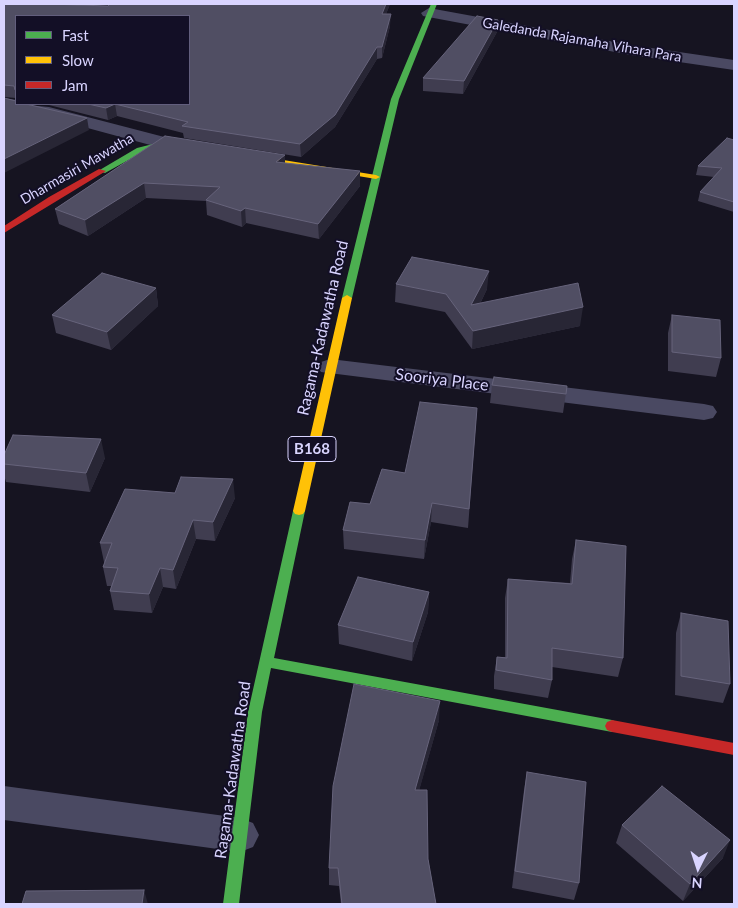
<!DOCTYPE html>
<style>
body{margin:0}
#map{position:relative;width:738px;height:908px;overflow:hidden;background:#161421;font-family:Lato,sans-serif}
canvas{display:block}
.frame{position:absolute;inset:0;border:5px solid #d9d4ff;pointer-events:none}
.legend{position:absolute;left:15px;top:15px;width:175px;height:90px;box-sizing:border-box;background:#130f26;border:1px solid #625e7d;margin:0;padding:6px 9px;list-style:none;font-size:15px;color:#d9d4ff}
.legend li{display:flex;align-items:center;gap:10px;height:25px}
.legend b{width:25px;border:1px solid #625e7d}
.north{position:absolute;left:673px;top:843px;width:50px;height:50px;-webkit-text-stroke:4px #130f26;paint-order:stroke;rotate:184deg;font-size:14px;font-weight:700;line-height:20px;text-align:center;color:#d9d4ff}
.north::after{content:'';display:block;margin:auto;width:18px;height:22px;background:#d9d4ff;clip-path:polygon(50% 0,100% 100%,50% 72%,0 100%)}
</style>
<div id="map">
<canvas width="738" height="908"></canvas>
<div class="frame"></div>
<ul class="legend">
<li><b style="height:6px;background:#4caf50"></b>Fast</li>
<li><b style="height:6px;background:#ffc107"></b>Slow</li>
<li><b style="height:6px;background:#c62828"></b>Jam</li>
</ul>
<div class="north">N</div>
</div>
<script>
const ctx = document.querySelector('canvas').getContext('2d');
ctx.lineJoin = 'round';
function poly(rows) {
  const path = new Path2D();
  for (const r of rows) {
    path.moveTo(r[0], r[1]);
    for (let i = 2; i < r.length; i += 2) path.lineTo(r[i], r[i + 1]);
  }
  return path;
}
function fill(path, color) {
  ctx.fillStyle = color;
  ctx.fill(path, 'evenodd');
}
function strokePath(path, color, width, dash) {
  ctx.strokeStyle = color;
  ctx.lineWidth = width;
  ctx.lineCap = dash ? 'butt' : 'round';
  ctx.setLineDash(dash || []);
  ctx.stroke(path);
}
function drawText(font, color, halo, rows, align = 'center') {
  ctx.font = font + ' Lato,sans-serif';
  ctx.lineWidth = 4;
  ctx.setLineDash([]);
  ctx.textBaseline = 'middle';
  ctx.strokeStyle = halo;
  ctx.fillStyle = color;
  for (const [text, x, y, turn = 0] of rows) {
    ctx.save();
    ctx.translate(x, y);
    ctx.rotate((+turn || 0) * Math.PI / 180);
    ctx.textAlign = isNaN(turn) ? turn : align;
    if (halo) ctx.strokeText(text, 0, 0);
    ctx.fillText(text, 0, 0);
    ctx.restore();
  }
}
fill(poly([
 [429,8,631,45,734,60,734,70,631,55,423,16,421,13,429,8],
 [4,98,16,100,16,104,49,107,172,139,175,143,172,147,165,149,47,117,4,108,4,98],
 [330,359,704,404,713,406,717,412,713,418,704,420,321,372,317,367,321,362,330,359],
 [4,786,240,818,253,823,259,835,253,847,240,852,4,820,4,786]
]), '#4a4962');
fill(poly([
 [431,4,437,4,399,99,352,298,347,301,344,300,342,298,391,99,431,4],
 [165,141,187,143,191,145,187,147,165,145,143,152,105,173,98,171,137,148,165,141],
 [299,507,303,508,305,511,274,658,612,720,617,722,619,726,617,730,612,732,271,668,262,712,239,904,223,904,248,712,293,511,295,508,299,507]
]), '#4caf50');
fill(poly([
 [246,154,376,175,380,177,376,179,249,158,245,156,246,154],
 [347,295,352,298,305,511,303,514,299,515,295,514,293,511,342,298,347,295]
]), '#ffc107');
fill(poly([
 [99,169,106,171,4,233,4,226,49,197,99,169],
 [612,720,734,743,734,755,612,732,607,730,605,726,607,722,612,720]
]), '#c62828');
fill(poly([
 [4,4,108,6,390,4,386,14,390,26,382,58,377,59,335,127,301,157,184,138,183,133,117,116,108,120,49,105,34,104,189,104,16,16,16,98,4,97],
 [498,20,497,32,463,94,423,91,423,78],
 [165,136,285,163,360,186,319,239,246,223,242,227,207,215,206,201,146,198,88,236,59,224,55,209],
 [734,140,734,212,698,201,700,192,714,177,696,175,698,166],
 [396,284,487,289,480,304,580,326,472,349,445,312,395,302],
 [156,288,158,306,111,350,56,333,52,315],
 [672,315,721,358,716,377,668,371,668,333],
 [492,385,567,386,563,413,490,403],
 [477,408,468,528,431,522,424,559,344,549,343,530,370,504],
 [4,455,105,458,90,492,6,482,4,475],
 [175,493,235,498,215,541,196,539,176,589,163,587,152,613,114,610,110,591,111,586,107,586,103,567,105,562,104,562,100,543],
 [576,540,623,658,618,677,552,667,552,680,548,698,494,689,494,676,497,657,505,657,505,598,508,579,570,583,572,559],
 [429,592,428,612,412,661,339,644,338,625],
 [681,613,730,684,723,703,675,695,676,633],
 [439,720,419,790,428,859,436,904,341,904,339,886,329,885,329,868],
 [527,772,579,883,574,900,512,888,524,790],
 [622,825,723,858,683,901,616,843]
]), '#403d50');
fill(poly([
 [386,4,390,4,382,25,382,14],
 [391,14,390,26,382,58,382,47],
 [498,20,497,32,463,94,464,81],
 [377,47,377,59,335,127,301,157,300,144],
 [115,104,117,116,108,120,106,108],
 [87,118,89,130,4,173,4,159],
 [285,155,285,170,276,162],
 [360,171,360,186,319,239,318,224],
 [144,183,146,198,88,236,85,220],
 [245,208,246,223,242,227,241,211],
 [489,271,487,289,470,324,471,305],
 [156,288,158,306,111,350,107,332],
 [583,307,580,326,472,349,473,331],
 [101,439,105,458,90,492,86,473],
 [233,479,235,498,215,541,213,522],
 [432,503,431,522,424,559,425,540],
 [193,520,196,539,176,589,173,570],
 [160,568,163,587,152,613,149,594],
 [429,592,428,612,412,661,413,642],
 [440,701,439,720,414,809,415,790],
 [730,840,723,858,683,901,690,884],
 [144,890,148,904,142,904]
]), '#282635');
const building = poly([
 [4,4,49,4,108,6,110,4,386,4,382,14,391,14,382,47,377,47,335,115,300,144,182,126,188,122,115,104,106,108,88,104,189,104,189,16,16,16,16,90,15,90,14,86,4,85,4,4],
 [477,16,498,20,464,81,423,78,477,16],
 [4,98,16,101,16,104,26,104,87,118,4,159,4,98],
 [165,136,285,155,276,162,360,171,318,224,245,208,241,211,206,200,220,187,144,183,85,220,55,209,165,136],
 [727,138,734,140,734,202,700,192,722,168,698,166,727,138],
 [412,257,489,271,471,305,578,283,583,307,473,331,446,294,396,284,412,257],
 [102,273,156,288,107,332,52,315,102,273],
 [672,315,720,320,721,358,672,352,672,315],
 [494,377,567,386,566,394,492,385,494,377],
 [420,402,477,408,469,509,432,503,425,540,343,530,350,502,370,504,382,469,405,473,420,402],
 [13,435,101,439,86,473,4,464,4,455,13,435],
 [181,477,233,479,213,522,193,520,173,570,160,568,149,594,110,591,118,568,103,567,112,543,100,543,125,489,175,493,181,477],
 [576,540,626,546,623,658,552,648,552,680,496,670,497,657,507,658,508,579,572,584,576,540],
 [358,577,429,592,413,642,338,625,358,577],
 [681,613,728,621,730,684,681,676,681,613],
 [354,684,440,701,415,790,427,790,428,859,436,904,342,904,338,868,329,868,333,786,354,684],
 [527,772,586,782,579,883,515,871,527,772],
 [662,786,730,840,690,884,622,825,662,786],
 [144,890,142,904,22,904,26,891,144,890]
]);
fill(building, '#504e63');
strokePath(building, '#66637b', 1);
drawText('14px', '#d9d4ff', '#130f26', [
 ["Galedanda Rajamaha Vihara Para",582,40,10],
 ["Dharmasiri Mawatha",77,169,-30]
]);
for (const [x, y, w] of [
 [312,449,48]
]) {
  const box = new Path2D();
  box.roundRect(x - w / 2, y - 12.5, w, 25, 4);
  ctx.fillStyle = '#130f26';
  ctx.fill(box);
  strokePath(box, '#d9d4ff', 1);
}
drawText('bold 15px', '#d9d4ff', null, [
 ["B168",312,449]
]);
drawText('16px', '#d9d4ff', '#130f26', [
 ["Ragama-Kadawatha Road",323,328,-77],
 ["Sooriya Place",442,380,7],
 ["Ragama-Kadawatha Road",233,770,-82]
]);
</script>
